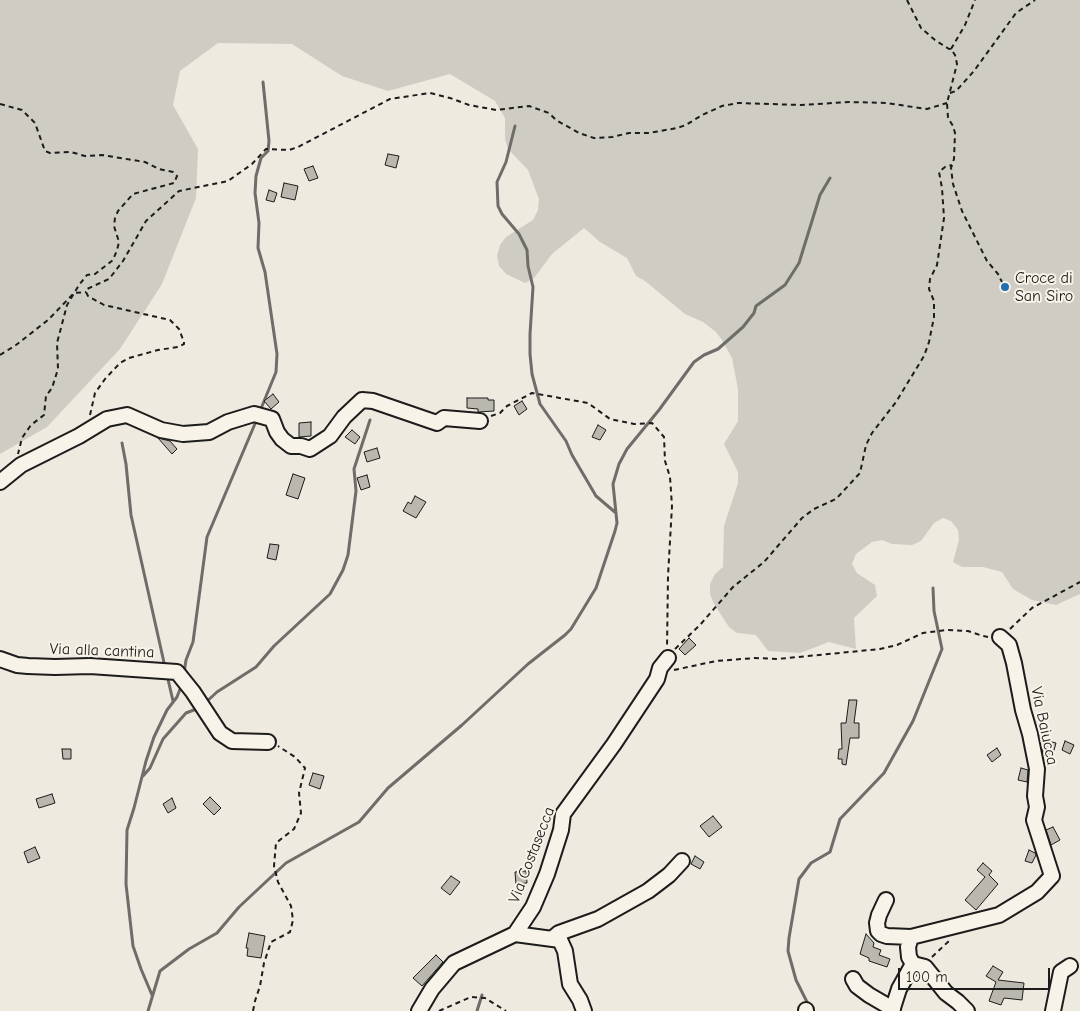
<!DOCTYPE html>
<style>
body{margin:0}
#map{position:relative;width:1080px;height:1011px;overflow:hidden;background:#eeeae0;font-family:"Comic Neue",sans-serif}
canvas{display:block}
.scale{position:absolute;left:898px;top:968px;width:152px;height:22px;box-sizing:border-box;border:2px solid #1c1c1c;border-top:0;padding-left:6px;font-size:15px;line-height:18px;white-space:nowrap;color:#1c1c1c;-webkit-text-stroke:4px #f7f3e8;paint-order:stroke}
</style>
<div id="map">
<canvas width="1080" height="1011"></canvas>
<div class="scale">100 m</div>
</div>
<script>
const ctx = document.querySelector('canvas').getContext('2d');
ctx.lineJoin = 'round';
function fill(path, color) {
  ctx.fillStyle = color;
  ctx.fill(path, 'evenodd');
}
function poly(rows) {
  const path = new Path2D();
  for (const r of rows) {
    path.moveTo(r[0], r[1]);
    for (let i = 2; i < r.length; i += 2) path.lineTo(r[i], r[i + 1]);
  }
  return path;
}
function strokePath(path, color, width, dash) {
  ctx.strokeStyle = color;
  ctx.lineWidth = width;
  ctx.lineCap = dash ? 'butt' : 'round';
  ctx.setLineDash(dash || []);
  ctx.stroke(path);
}
function drawText(font, color, halo, rows, align = 'center') {
  ctx.font = font + ' "Comic Neue",sans-serif';
  ctx.lineWidth = 4;
  ctx.setLineDash([]);
  ctx.textBaseline = 'middle';
  ctx.strokeStyle = halo;
  ctx.fillStyle = color;
  for (const [text, x, y, turn = 0] of rows) {
    ctx.save();
    ctx.translate(x, y);
    ctx.rotate((+turn || 0) * Math.PI / 180);
    ctx.textAlign = isNaN(turn) ? turn : align;
    if (halo) ctx.strokeText(text, 0, 0);
    ctx.fillText(text, 0, 0);
    ctx.restore();
  }
}
fill(poly([
 [0,0,1080,0,1080,594,1056,605,1032,600,1013,589,1002,572,983,567,962,567,953,562,959,540,958,530,951,521,943,518,934,523,921,541,912,545,892,544,882,540,872,542,856,554,852,564,857,573,875,585,877,596,854,618,856,649,829,642,800,653,768,651,756,635,737,633,729,627,714,604,710,594,710,584,715,574,723,567,724,526,738,483,738,472,724,444,738,421,738,389,732,358,722,340,716,332,703,322,685,314,645,281,636,276,627,258,600,242,584,228,552,254,534,278,525,283,506,274,499,266,497,256,500,245,506,237,533,220,538,210,539,199,528,170,508,149,505,139,505,118,495,101,450,74,388,91,342,76,292,44,218,43,180,71,173,105,198,149,196,198,162,284,120,349,47,427,0,454]
]), '#cfccc3');
strokePath(poly([
 [515,126,506,162,497,182,498,206,502,214,519,234,527,250,528,266,533,287,530,334,530,354,532,374,540,404,566,441,572,455,596,496,616,513],
 [260,411,276,372,277,354,265,272,258,248,259,223,255,193,256,176,261,158,268,151,269,141,263,82],
 [122,443,126,464,131,515,165,667],
 [184,673,186,660,193,642,207,537,257,419],
 [167,675,173,701],
 [204,704,217,692,256,667,274,646,330,594,343,570,348,555,356,491,354,469,370,420],
 [143,776,150,768,163,739,186,713,199,708],
 [152,995,141,969,133,946,126,884,127,830,134,808,146,761,154,737,167,710,177,697,182,684],
 [809,1006,796,980,788,951,789,938,799,879,811,863,830,852,840,819,884,773,913,721,942,649,934,611,933,588],
 [148,1011,160,971,189,949,217,933,239,907,286,863,359,822,388,788,462,725,528,664,565,635,571,629,596,588,615,531,617,523,613,484,619,464,627,449,659,410,694,362,704,355,718,349,743,327,754,313,756,306,785,285,799,263,820,195,830,178],
 [477,1011,482,995]
]), '#6f6d69', 3);
const building = poly([
 [388,154,399,156,396,168,385,165,388,154],
 [313,166,318,178,309,181,304,169,313,166],
 [284,183,298,186,295,200,281,197,284,183],
 [269,190,277,193,274,202,266,200,269,190],
 [273,394,279,402,271,409,264,401,273,394],
 [467,398,488,398,488,400,494,400,494,411,478,412,478,409,467,408,467,398],
 [522,401,527,409,519,415,514,406,522,401],
 [311,422,311,436,299,437,299,423,311,422],
 [598,425,606,430,600,440,592,437,598,425],
 [352,430,360,437,355,444,345,437,352,430],
 [158,438,170,441,177,449,172,454,158,438],
 [377,448,380,458,367,462,364,452,377,448],
 [293,474,305,478,298,499,286,495,293,474],
 [367,475,370,487,361,490,357,478,367,475],
 [415,496,426,502,416,518,403,511,408,502,411,504,415,496],
 [270,544,279,545,276,560,267,558,270,544],
 [689,638,696,645,685,655,679,649,689,638],
 [849,700,857,700,854,723,859,723,859,738,850,738,846,765,842,764,842,759,838,759,839,749,842,749,841,723,846,723,849,700],
 [1044,740,1056,743,1052,757,1043,755,1042,748,1044,740],
 [1065,741,1074,745,1070,754,1062,750,1065,741],
 [997,748,1001,755,992,762,987,755,997,748],
 [62,749,71,749,71,759,63,759,62,749],
 [1021,768,1028,770,1027,782,1018,780,1021,768],
 [313,773,324,776,320,789,309,785,313,773],
 [52,794,55,803,39,808,36,799,52,794],
 [210,797,221,808,214,815,203,804,210,797],
 [172,798,176,808,168,813,163,804,172,798],
 [713,816,722,827,709,837,700,826,713,816],
 [1053,827,1060,840,1051,845,1046,830,1053,827],
 [35,847,40,858,28,863,24,852,35,847],
 [1029,850,1035,853,1036,855,1032,863,1025,861,1029,850],
 [695,856,704,862,700,869,691,864,695,856],
 [983,863,992,871,989,875,998,884,976,910,965,900,985,877,977,870,983,863],
 [526,871,527,883,516,884,515,872,526,871],
 [451,876,460,882,450,895,441,888,451,876],
 [249,933,265,936,261,958,247,956,248,948,246,948,249,933],
 [866,934,874,943,873,947,881,950,879,955,890,959,887,967,869,961,869,958,860,954,866,934],
 [436,955,443,962,422,986,413,978,436,955],
 [993,966,1003,972,998,980,1024,983,1022,1000,1004,998,1001,1005,989,1001,996,982,986,976,993,966]
]);
fill(building, '#bab7af');
strokePath(building, '#1c1c1c', 1);
const minor = poly([
 [0,482,21,465,79,436,107,419,127,415,161,430,183,434,209,432,228,422,254,414,272,419,277,432,282,439,291,446,301,446,310,449,330,436,344,417,362,400,373,401,437,423,444,418,480,421],
 [0,659,17,665,28,666,55,667,90,666,177,672,193,692,220,733,232,741,268,742],
 [886,900,879,915,877,923,878,931,881,934,887,936,911,937],
 [515,934,560,940,565,951,570,984,580,1000,584,1011],
 [553,938,559,933,598,919,648,891,669,875,682,861],
 [913,964,909,957,908,947,911,937,999,915,1037,892,1052,876,1034,820,1037,807,1035,796,1037,769,1030,734,1023,710,1014,663,1009,645,1000,637],
 [853,979,857,986,869,995,893,1009],
 [806,1010,806,1011],
 [419,1011,432,989,454,963,515,934,533,907,547,874,561,830,563,814,614,744,657,679,660,668,668,658],
 [892,1011,899,989,913,964,925,967,946,993,958,1002,967,1011],
 [1053,1011,1061,972,1070,966]
]);
strokePath(minor, '#1c1c1c', 18);
strokePath(poly([
 [907,0,921,28,935,40,949,49,951,49,955,55,957,64,947,103,948,118,953,126,955,133,954,159,951,168,953,184,962,211,987,261,998,274,1004,286],
 [951,49,965,25,975,0],
 [950,93,956,91,974,71,1016,13,1035,0],
 [0,104,22,110,35,123,45,151,50,153,71,152,85,156,102,155,145,162,159,169,173,172,177,176,174,183,133,194,118,211,115,218,114,226,119,242,117,250,113,260,95,274,87,275,79,285,67,305,57,343,58,369,52,388,46,396,44,415,31,425,22,438,18,454],
 [0,355,16,345,48,320,74,293,86,292],
 [90,415,95,393,105,379,120,363,129,358,158,350,178,347,184,344,184,342,179,329,170,320,104,305,88,296,86,292,87,289,109,279,123,261,146,221,179,191,228,181,252,164,266,149,289,150,298,147,390,99,430,93,450,98,469,105,496,110,529,106,549,113,556,120,579,133,594,138,612,137,629,133,649,133,677,128,686,125,702,115,722,106,738,103,801,105,849,102,886,103,927,109,947,103],
 [491,416,500,413,507,406,532,393,588,403,610,419,634,424,652,423,664,437,665,461,670,477,672,506,668,576,667,648],
 [1010,629,1032,608,1080,582],
 [675,649,700,625,733,587,764,562,802,518,814,509,836,499,860,473,866,445,872,433,896,402,924,356,929,342,934,317,934,301,929,289,930,279,937,265,944,218,942,188,939,172,945,167,952,165],
 [674,670,716,661,755,658,777,659,880,649,897,645,923,633,946,630,968,631,983,636,988,637],
 [932,957,950,940],
 [253,1011,255,1001,260,986,264,963,271,942,290,932,293,920,291,906,278,882,274,866,276,843,294,829,301,813,299,793,305,768,295,757,278,746],
 [439,1011,471,997,485,998,506,1011]
]), '#1c1c1c', 2, [5, 4]);
strokePath(minor, '#f7f3e8', 14);
for (const [x, y, r, color] of [
 [1005,287,5,"#1f6fb2"]
]) {
  const dot = new Path2D();
  dot.arc(x, y, r, 0, 2 * Math.PI);
  ctx.fillStyle = color;
  ctx.fill(dot);
  strokePath(dot, '#f7f3e8', 2);
}
drawText('16px', '#1c1c1c', '#f7f3e8', [
 ["Croce di",1015,278],
 ["San Siro",1015,296]
], 'left');
drawText('16px', '#1c1c1c', '#f7f3e8', [
 ["Via alla cantina",102,651,2],
 ["Via Baiucca",1044,726,78],
 ["Via Costasecca",532,855,-69]
]);
</script>
